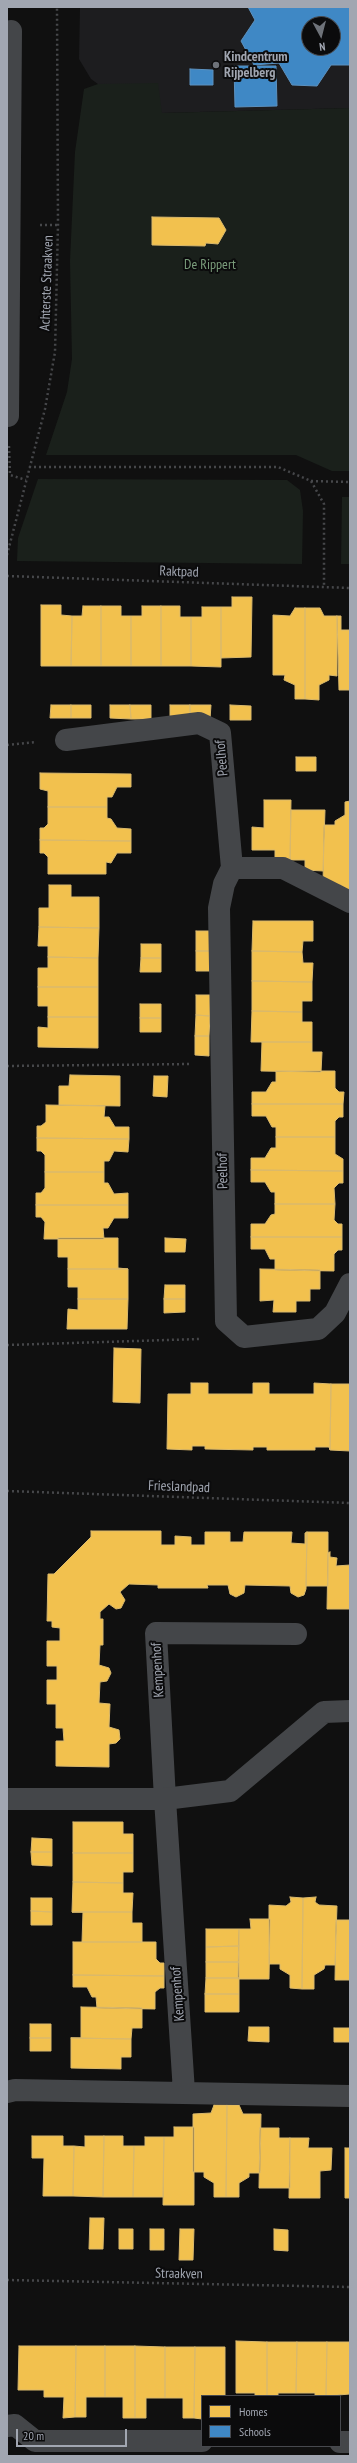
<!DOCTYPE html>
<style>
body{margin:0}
#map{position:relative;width:357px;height:2463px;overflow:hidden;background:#101010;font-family:"PT Sans Narrow",sans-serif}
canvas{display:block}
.frame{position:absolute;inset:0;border:8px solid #a1a6b1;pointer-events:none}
.legend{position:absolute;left:201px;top:2395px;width:140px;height:52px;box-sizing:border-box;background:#0b0b0c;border:1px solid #47494e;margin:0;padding:5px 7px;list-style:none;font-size:12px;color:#a1a6b1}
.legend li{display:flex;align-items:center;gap:8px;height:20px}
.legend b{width:20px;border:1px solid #47494e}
.north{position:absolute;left:301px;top:16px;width:40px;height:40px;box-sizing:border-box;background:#0b0b0c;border:1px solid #47494e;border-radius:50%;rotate:173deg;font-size:11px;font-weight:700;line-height:16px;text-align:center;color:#a1a6b1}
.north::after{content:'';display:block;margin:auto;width:14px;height:18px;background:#6e7279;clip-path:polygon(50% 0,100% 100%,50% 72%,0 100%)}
.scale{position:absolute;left:16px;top:2429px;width:111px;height:18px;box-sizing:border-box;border:2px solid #a1a6b1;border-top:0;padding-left:5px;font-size:12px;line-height:14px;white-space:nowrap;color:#a1a6b1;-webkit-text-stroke:3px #0b0b0c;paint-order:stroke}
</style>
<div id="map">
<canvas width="357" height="2463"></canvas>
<div class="frame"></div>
<ul class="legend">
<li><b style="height:11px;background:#f2c14e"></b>Homes</li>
<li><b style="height:11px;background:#3f88c5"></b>Schools</li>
</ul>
<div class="north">N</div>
<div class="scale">20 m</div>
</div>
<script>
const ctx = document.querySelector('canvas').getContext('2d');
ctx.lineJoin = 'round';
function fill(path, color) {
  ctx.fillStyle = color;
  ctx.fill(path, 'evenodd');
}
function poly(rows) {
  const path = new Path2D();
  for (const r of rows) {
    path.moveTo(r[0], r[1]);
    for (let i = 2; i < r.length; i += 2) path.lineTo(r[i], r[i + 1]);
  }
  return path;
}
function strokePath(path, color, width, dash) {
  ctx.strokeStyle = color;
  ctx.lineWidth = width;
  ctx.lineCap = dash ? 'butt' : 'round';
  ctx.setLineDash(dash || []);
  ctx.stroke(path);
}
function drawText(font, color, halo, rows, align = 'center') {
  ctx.font = font + ' "PT Sans Narrow",sans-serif';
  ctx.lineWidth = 4;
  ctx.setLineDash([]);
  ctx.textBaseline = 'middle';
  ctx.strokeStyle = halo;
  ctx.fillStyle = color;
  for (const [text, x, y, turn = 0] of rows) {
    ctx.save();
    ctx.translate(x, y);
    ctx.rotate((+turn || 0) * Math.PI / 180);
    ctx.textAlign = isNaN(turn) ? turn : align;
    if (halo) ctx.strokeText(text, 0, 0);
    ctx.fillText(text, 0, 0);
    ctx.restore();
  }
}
fill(poly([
 [80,7,350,7,350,108,161,113,111,85,98,84,91,79,79,59],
 [309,24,333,24,333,48,309,48]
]), '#1d1d1f');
fill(poly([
 [158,83,162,113,350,108,350,471,332,471,296,455,46,455,67,392,72,359,70,261,75,152,84,89,98,84],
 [38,479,287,480,300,490,303,511,302,564,17,561,18,538],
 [342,497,350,497,350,564,341,564]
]), '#1a201b');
const homes = poly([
 [152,217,219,218,226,230,218,244,206,243,205,246,152,245,152,217],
 [232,597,252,597,251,657,221,658,221,607,232,607,232,597],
 [41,605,61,605,61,615,72,616,71,666,41,666,41,605],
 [83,606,101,606,101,666,71,666,72,616,82,616,83,606],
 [101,606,121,606,121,616,131,616,131,666,101,666,101,606],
 [142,606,161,606,161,666,131,666,131,616,142,616,142,606],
 [161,606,180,606,180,617,191,617,191,666,161,666,161,606],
 [202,607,221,607,221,667,191,666,191,617,202,617,202,607],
 [295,608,305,608,305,699,295,699,295,685,284,680,285,675,273,675,273,615,290,616,295,608],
 [305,608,320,608,324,616,337,616,337,676,329,675,329,680,319,685,319,700,305,699,305,608],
 [337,616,341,616,341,630,350,630,350,690,339,690,337,616],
 [51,705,71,705,71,718,50,718,51,705],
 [71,705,91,705,91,718,71,718,71,705],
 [110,705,130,705,131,719,110,718,110,705],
 [130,705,151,705,151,719,131,719,130,705],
 [170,705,190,705,190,719,170,719,170,705],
 [190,705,211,705,210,719,190,719,190,705],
 [230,705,251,706,251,720,230,720,230,705],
 [296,757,316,757,316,771,296,771,296,757],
 [40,773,131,774,131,787,117,787,112,797,107,797,107,807,48,807,48,791,40,789,40,773],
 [264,800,291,800,290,860,275,860,275,850,252,850,252,827,264,828,264,800],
 [350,801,350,893,341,885,323,884,324,825,335,825,335,821,345,815,345,802,350,801],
 [48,807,107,807,107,818,111,819,117,828,131,829,131,841,40,840,40,828,44,828,48,824,48,807],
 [291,810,325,810,323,871,305,870,305,860,290,860,291,810],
 [40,840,131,841,131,853,117,853,111,863,106,862,106,874,48,874,48,857,44,853,40,853,40,840],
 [49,885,71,885,71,897,99,897,99,928,39,927,39,908,49,908,49,885],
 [253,921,313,921,313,941,303,941,302,952,252,951,253,921],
 [39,927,99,928,98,958,48,957,48,946,38,946,39,927],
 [196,931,210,931,210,951,196,951,196,931],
 [141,944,161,944,161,958,141,958,141,944],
 [196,951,210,951,210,971,196,971,196,951],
 [252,951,302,952,303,963,313,963,312,982,252,981,252,951],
 [48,957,98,958,98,987,38,987,38,968,48,968,48,957],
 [141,958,161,958,161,972,140,972,141,958],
 [252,981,312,982,312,1001,302,1001,302,1012,252,1011,252,981],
 [38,987,98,987,98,1017,48,1017,48,1006,38,1006,38,987],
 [196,995,210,995,210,1016,196,1015,196,995],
 [140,1004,161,1004,161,1018,140,1018,140,1004],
 [252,1011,302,1012,302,1022,312,1022,312,1042,251,1042,252,1011],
 [196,1015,210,1016,209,1036,195,1036,196,1015],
 [48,1017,98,1017,98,1048,38,1047,38,1027,48,1028,48,1017],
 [140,1018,161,1018,161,1032,140,1032,140,1018],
 [195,1036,209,1036,209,1056,195,1055,195,1036],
 [262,1042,312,1042,312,1052,322,1052,321,1072,261,1071,262,1042],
 [276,1071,335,1071,335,1088,339,1092,344,1092,343,1104,252,1104,252,1092,266,1092,272,1082,276,1082,276,1071],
 [70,1075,120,1076,120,1106,59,1105,59,1086,69,1086,70,1075],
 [154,1076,168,1076,167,1097,153,1096,154,1076],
 [252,1104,343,1104,343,1117,339,1117,335,1121,335,1137,276,1137,276,1127,272,1127,266,1116,252,1116,252,1104],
 [46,1105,105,1106,104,1117,109,1117,115,1127,129,1127,129,1139,37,1138,37,1126,41,1126,46,1122,46,1105],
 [276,1137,335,1137,335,1154,343,1159,343,1171,251,1170,251,1158,265,1158,271,1148,276,1148,276,1137],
 [37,1138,129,1139,128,1152,114,1151,109,1161,104,1161,104,1172,45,1172,45,1155,41,1151,37,1151,37,1138],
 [251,1170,343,1171,343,1183,339,1183,334,1188,335,1204,275,1204,275,1192,271,1192,265,1182,251,1182,251,1170],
 [45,1172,104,1172,104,1183,108,1183,114,1194,128,1193,128,1205,36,1205,36,1193,41,1193,45,1188,45,1172],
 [275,1204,335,1204,334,1220,338,1224,342,1224,342,1237,251,1237,251,1224,265,1224,271,1215,275,1214,275,1204],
 [36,1205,128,1205,128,1218,114,1218,108,1228,103,1228,104,1239,44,1239,45,1222,41,1217,36,1217,36,1205],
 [251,1237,342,1237,342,1250,338,1250,334,1254,334,1271,275,1270,275,1259,270,1259,265,1249,251,1249,251,1237],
 [58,1238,118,1238,118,1268,128,1269,68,1269,68,1257,58,1257,58,1238],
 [165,1238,186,1239,185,1252,165,1252,165,1238],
 [68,1269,128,1269,128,1299,78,1299,78,1287,68,1287,68,1269],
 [260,1269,320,1270,320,1289,310,1289,310,1301,296,1301,296,1312,273,1312,274,1300,260,1301,260,1269],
 [165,1285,185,1285,185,1299,164,1299,165,1285],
 [78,1299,128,1299,127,1329,67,1329,68,1309,78,1310,78,1299],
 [164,1299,185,1299,185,1312,164,1313,164,1299],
 [114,1348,141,1349,140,1403,113,1402,114,1348],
 [191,1383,208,1383,208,1394,253,1394,253,1383,269,1383,269,1394,314,1394,314,1383,331,1384,330,1450,329,1447,315,1447,315,1450,267,1450,267,1447,253,1447,253,1450,205,1449,205,1446,192,1446,192,1450,167,1449,168,1394,191,1394,191,1383],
 [331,1384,350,1384,350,1451,330,1450,331,1384],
 [91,1531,161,1531,161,1545,175,1545,175,1536,191,1537,191,1545,205,1545,205,1532,230,1532,230,1542,243,1542,244,1532,292,1532,291,1543,305,1544,305,1533,307,1532,306,1589,304,1595,298,1597,291,1593,290,1586,245,1585,244,1593,236,1597,230,1594,228,1585,207,1585,208,1588,158,1588,158,1585,129,1584,120,1592,125,1600,121,1608,116,1609,109,1604,100,1612,100,1619,103,1619,103,1645,100,1645,99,1665,109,1668,111,1673,107,1681,100,1682,99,1703,110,1704,109,1727,119,1730,120,1739,116,1743,109,1744,109,1767,56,1766,56,1741,64,1741,63,1728,56,1728,56,1704,47,1704,47,1680,57,1680,57,1666,47,1666,47,1641,60,1641,60,1628,52,1627,52,1621,47,1621,48,1574,54,1574,91,1537,91,1531],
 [307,1532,328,1532,328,1586,306,1586,307,1532],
 [330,1552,330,1557,337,1558,336,1566,350,1565,350,1552,350,1609,327,1609,328,1553,330,1552],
 [73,1822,123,1822,123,1834,133,1834,133,1853,73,1853,73,1822],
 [32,1838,52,1839,52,1852,31,1852,32,1838],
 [31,1852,52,1852,52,1866,32,1865,31,1852],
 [73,1853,133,1853,133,1872,123,1872,123,1883,73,1882,73,1853],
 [73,1882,123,1883,123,1893,133,1893,132,1912,72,1912,73,1882],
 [290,1897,303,1898,302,1989,290,1988,290,1975,280,1969,280,1964,269,1964,269,1905,286,1906,291,1902,290,1897],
 [316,1897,315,1902,319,1905,337,1906,335,1965,325,1965,324,1969,314,1975,314,1989,302,1989,303,1898,316,1897],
 [31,1898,52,1898,52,1912,31,1911,31,1898],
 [31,1911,52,1912,52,1925,31,1925,31,1911],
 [73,1912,72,1912,132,1912,132,1923,142,1923,142,1942,82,1942,83,1912,73,1912],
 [250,1919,270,1919,269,1979,238,1979,239,1929,251,1929,250,1919],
 [336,1920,350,1920,350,1980,335,1980,336,1920],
 [206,1929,239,1929,239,1946,206,1947,206,1929],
 [73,1942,156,1942,156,1959,160,1963,164,1963,164,1976,73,1975,73,1942],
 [239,1946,239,1962,206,1962,206,1947,239,1946],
 [206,1962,239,1962,239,1978,206,1978,206,1962],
 [73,1975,164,1976,164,1988,160,1988,155,1992,155,2009,97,2008,96,1997,92,1997,87,1987,73,1987,73,1975],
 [206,1978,239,1978,239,1994,205,1994,206,1978],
 [205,1994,239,1994,239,2012,205,2012,205,1994],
 [81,2007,142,2008,142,2028,132,2028,131,2039,71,2038,81,2038,81,2007],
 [30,2024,51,2024,51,2038,30,2038,30,2024],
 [249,2027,269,2027,269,2042,248,2041,249,2027],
 [334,2028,350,2028,350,2042,334,2042,334,2028],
 [30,2038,51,2038,51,2051,30,2051,30,2038],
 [71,2038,131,2039,131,2057,121,2057,121,2069,71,2068,71,2038],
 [214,2105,227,2105,226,2197,214,2197,214,2183,204,2177,204,2172,193,2172,193,2114,211,2113,214,2105],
 [227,2105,239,2105,243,2114,261,2114,260,2173,249,2173,249,2177,239,2183,239,2197,226,2197,227,2105],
 [174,2127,194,2127,194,2205,163,2205,164,2137,174,2137,174,2127],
 [260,2128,279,2128,279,2138,290,2138,290,2188,259,2188,260,2128],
 [32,2136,63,2136,63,2146,74,2146,73,2196,43,2196,44,2158,32,2158,32,2136],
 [85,2136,104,2136,103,2197,73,2196,74,2146,85,2147,85,2136],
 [104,2136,123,2136,123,2146,134,2146,133,2197,103,2197,104,2136],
 [145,2137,164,2137,163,2197,133,2197,134,2146,145,2146,145,2137],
 [290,2138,309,2138,308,2148,332,2148,331,2170,320,2171,320,2198,289,2198,290,2138],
 [345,2148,350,2148,350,2198,345,2198,345,2148],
 [90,2218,104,2218,103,2249,89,2249,90,2218],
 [119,2229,133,2229,133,2249,119,2249,119,2229],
 [150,2229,164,2229,164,2250,150,2250,150,2229],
 [180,2229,194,2229,193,2260,179,2260,180,2229],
 [274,2229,288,2230,288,2251,274,2250,274,2229],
 [236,2341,267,2342,267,2396,255,2396,255,2393,236,2393,236,2341],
 [267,2342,297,2342,296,2393,278,2393,278,2396,267,2396,267,2342],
 [297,2342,327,2342,326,2396,315,2396,315,2393,296,2393,297,2342],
 [327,2342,350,2342,350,2394,326,2396,327,2342],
 [19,2346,76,2346,75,2417,63,2418,64,2397,44,2397,44,2390,18,2390,19,2346],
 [76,2346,105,2346,105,2397,86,2397,86,2417,75,2417,76,2346],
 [105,2346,135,2346,135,2418,123,2418,123,2397,105,2397,105,2346],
 [135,2346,165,2347,165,2398,146,2398,146,2418,135,2418,135,2346],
 [165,2347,195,2347,194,2418,183,2418,183,2398,165,2398,165,2347],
 [195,2347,225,2347,225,2396,202,2396,202,2419,194,2418,195,2347]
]);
fill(homes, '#f2c14e');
strokePath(homes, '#dab96c', 1);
const schools = poly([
 [248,7,350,7,350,65,331,65,317,86,292,85,279,63,254,65,241,41,255,20,248,7],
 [309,24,333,24,333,48,309,48,309,24],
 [234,66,276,66,277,106,235,107,234,66],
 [190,69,213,70,213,85,190,85,190,69]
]);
fill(schools, '#3f88c5');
strokePath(schools, '#5c91bf', 1);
strokePath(poly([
 [40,225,58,225],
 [9,446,10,475,26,480],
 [29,467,278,467,311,481,324,504,324,587],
 [311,481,350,482],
 [7,555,45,409,55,352,58,225,57,7],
 [7,576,350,588],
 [7,745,36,742],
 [7,1066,192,1064],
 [7,1345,200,1339],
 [7,1491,350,1503],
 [7,2280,350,2287]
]), '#46474a', 2.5, [2, 3]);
strokePath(poly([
 [8,416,11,31],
 [165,1799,156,1633,296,1634]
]), '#444649', 22);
strokePath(poly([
 [66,740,199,723,220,733,232,868,224,884,219,908,226,1321,244,1337,318,1329,335,1313,350,1284],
 [232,868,283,868,350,902],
 [7,1799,165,1799,230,1791,324,1712,350,1711],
 [165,1799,184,2092],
 [7,2092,15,2090,350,2096],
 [7,2426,15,2425,35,2441,202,2441],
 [340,2442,350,2442]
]), '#444649', 22);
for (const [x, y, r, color] of [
 [216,65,4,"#6e7279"]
]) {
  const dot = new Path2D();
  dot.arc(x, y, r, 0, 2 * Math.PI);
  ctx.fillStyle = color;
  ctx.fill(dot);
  strokePath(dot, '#0b0b0c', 1.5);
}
drawText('bold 14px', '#a1a6b1', '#0b0b0c', [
 ["Kindcentrum",224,57],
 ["Rijpelberg",224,73]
], 'left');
drawText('14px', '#799b7a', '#0b0b0c', [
 ["De Rippert",210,265]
]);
drawText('14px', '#a1a6b1', '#0b0b0c', [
 ["Achterste Straakven",47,283,-88],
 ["Raktpad",179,572,2],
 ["Peelhof",222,758,-95],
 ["Peelhof",223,1171,-91],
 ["Frieslandpad",179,1487,2],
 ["Kempenhof",158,1670,-93],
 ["Kempenhof",178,1994,-94],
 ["Straakven",179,2274,1]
]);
</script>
